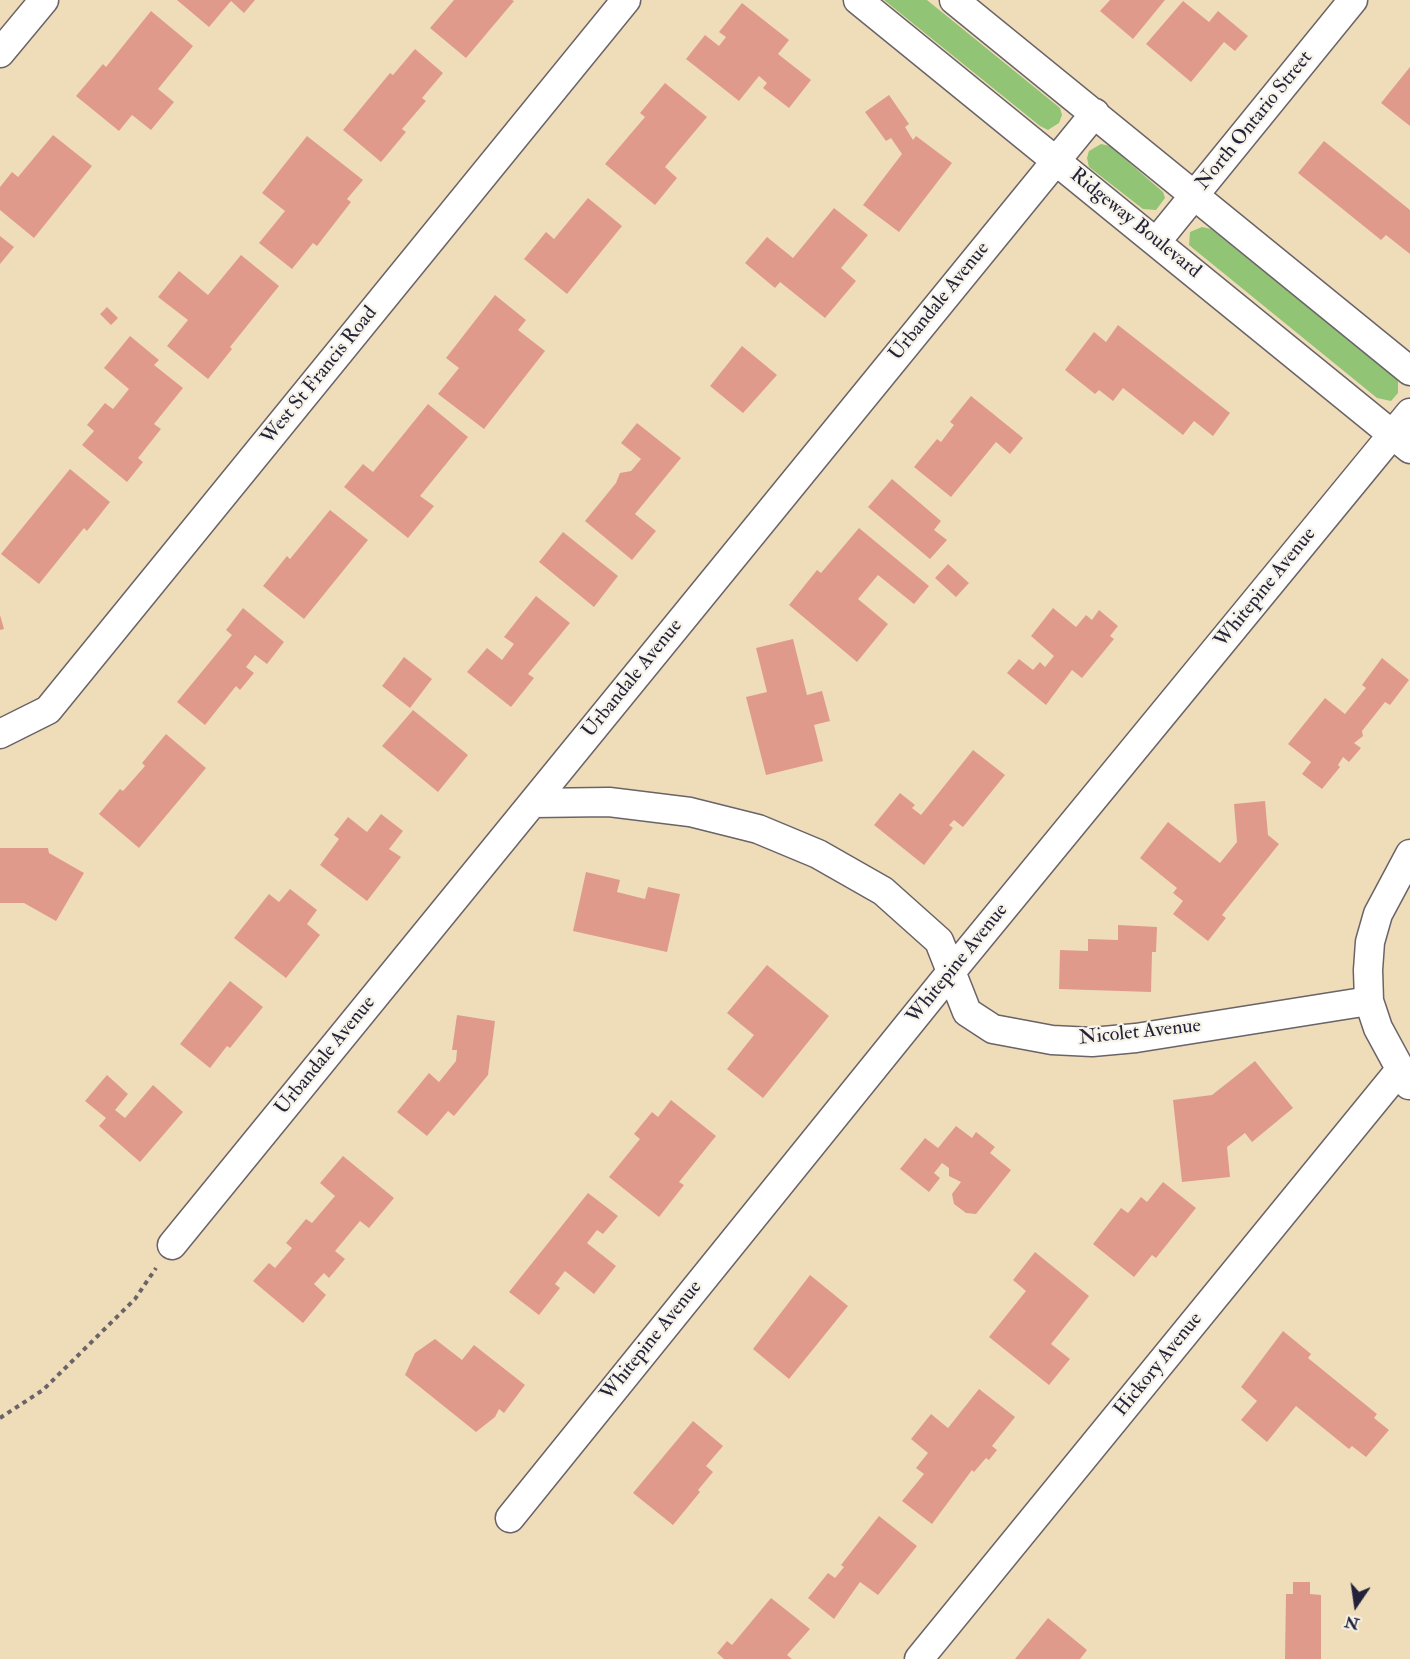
<!DOCTYPE html>
<style>
body{margin:0}
#map{position:relative;width:1410px;height:1659px;overflow:hidden;background:#efddba;font-family:"IM FELL Double Pica",serif}
canvas{display:block}
.north{position:absolute;left:1326px;top:1575px;width:60px;height:60px;-webkit-text-stroke:4px #f7f3e8;paint-order:stroke;rotate:193deg;font-size:16px;font-weight:700;line-height:24px;text-align:center;color:#22223b}
.north::after{content:'';display:block;margin:auto;width:21px;height:27px;background:#22223b;clip-path:polygon(50% 0,100% 100%,50% 72%,0 100%)}
</style>
<div id="map">
<canvas width="1410" height="1659"></canvas>
<div class="north">N</div>
</div>
<script>
const ctx = document.querySelector('canvas').getContext('2d');
ctx.lineJoin = 'round';
function fill(path, color) {
  ctx.fillStyle = color;
  ctx.fill(path, 'evenodd');
}
function poly(rows) {
  const path = new Path2D();
  for (const r of rows) {
    path.moveTo(r[0], r[1]);
    for (let i = 2; i < r.length; i += 2) path.lineTo(r[i], r[i + 1]);
  }
  return path;
}
function strokePath(path, color, width, dash) {
  ctx.strokeStyle = color;
  ctx.lineWidth = width;
  ctx.lineCap = dash ? 'butt' : 'round';
  ctx.setLineDash(dash || []);
  ctx.stroke(path);
}
function drawText(font, color, halo, rows, align = 'center') {
  ctx.font = font + ' "IM FELL Double Pica",serif';
  ctx.lineWidth = 4.5;
  ctx.setLineDash([]);
  ctx.textBaseline = 'middle';
  ctx.strokeStyle = halo;
  ctx.fillStyle = color;
  for (const [text, x, y, turn = 0] of rows) {
    ctx.save();
    ctx.translate(x, y);
    ctx.rotate((+turn || 0) * Math.PI / 180);
    ctx.textAlign = isNaN(turn) ? turn : align;
    if (halo) ctx.strokeText(text, 0, 0);
    ctx.fillText(text, 0, 0);
    ctx.restore();
  }
}
fill(poly([
 [884,0,927,0,1060,108,1062,115,1059,123,1048,130,1040,126],
 [1101,144,1110,146,1163,192,1165,198,1156,210,1143,209,1089,167,1087,158,1089,151],
 [1202,227,1211,229,1395,377,1398,381,1398,393,1391,401,1377,398,1195,250,1189,245,1190,232]
]), '#91c474');
fill(poly([
 [177,0,255,0,244,13,231,1,209,27],
 [454,0,512,0,514,1,466,58,430,28],
 [1110,0,1165,0,1133,39,1100,11],
 [1183,1,1209,22,1218,11,1248,36,1235,51,1224,42,1191,82,1146,44],
 [742,3,789,40,778,54,811,80,789,108,763,88,767,83,759,76,739,101,686,59,705,35,719,46,726,37,719,32],
 [151,11,193,46,158,89,174,102,151,130,132,115,119,131,76,96,103,64,106,67],
 [415,49,443,73,422,98,426,101,402,129,406,132,381,162,343,130,390,73,393,75],
 [1410,67,1410,126,1381,103],
 [665,83,707,117,665,167,677,178,655,205,605,164,645,117,640,113],
 [889,95,909,124,905,127,913,140,916,136,952,163,899,232,863,205,902,154,891,138,886,141,865,112],
 [53,135,92,166,34,238,0,210,0,187,12,172,18,177],
 [307,136,363,180,347,199,351,202,317,246,313,243,292,269,259,243,285,211,262,193],
 [1324,141,1410,210,1410,254,1386,235,1381,240,1298,173],
 [588,198,622,226,567,294,524,259,546,232,554,239],
 [834,208,868,235,841,268,856,281,825,318,780,282,775,288,745,263,767,237,793,258],
 [0,236,14,247,0,264],
 [241,255,279,286,230,347,232,349,208,379,167,346,188,320,158,297,179,271,208,295],
 [495,295,526,320,518,330,545,351,484,429,438,394,459,368,446,358],
 [107,307,118,318,111,325,100,314],
 [1118,325,1230,413,1213,436,1194,421,1183,435,1123,388,1113,401,1099,390,1095,394,1065,370,1094,332,1106,342],
 [130,336,159,360,154,365,183,388,154,424,161,429,138,458,143,462,127,482,82,445,94,431,87,425,105,403,113,409,129,389,104,368],
 [742,346,777,375,743,413,710,386],
 [971,396,1023,438,1010,454,996,442,951,497,914,467,937,439,941,442,954,425,950,422],
 [428,404,468,437,420,496,434,506,408,538,344,487,363,464,373,472],
 [637,423,681,458,635,514,656,531,632,560,585,521,616,483,620,473,631,471,641,459,621,443],
 [70,469,110,502,87,531,84,528,39,584,1,554],
 [892,479,941,521,934,530,947,540,930,559,868,507],
 [330,510,368,540,304,619,263,586,287,556,290,559],
 [859,528,929,586,914,604,878,575,858,599,888,624,857,662,789,605,817,570,821,573],
 [563,532,618,576,594,607,539,562],
 [948,564,969,583,956,597,935,578],
 [536,596,570,623,528,674,534,678,511,707,467,672,487,648,502,660,514,644,504,637],
 [243,608,284,642,267,664,255,655,246,667,254,673,240,690,236,686,205,725,177,702,232,635,226,630],
 [1053,608,1076,627,1086,615,1092,620,1099,610,1118,626,1110,636,1114,639,1082,678,1072,670,1046,705,1007,673,1019,659,1033,670,1040,662,1045,667,1054,656,1031,636],
 [0,615,4,629,0,630],
 [793,639,807,695,822,691,830,721,814,725,823,761,766,775,746,697,767,692,756,648],
 [404,657,432,679,410,708,382,686],
 [1382,658,1409,680,1390,705,1385,702,1362,731,1363,736,1354,743,1361,748,1349,762,1343,757,1338,765,1340,767,1322,789,1302,774,1311,762,1288,744,1325,698,1345,714,1366,688,1362,685],
 [413,710,468,755,438,792,382,746],
 [166,734,206,768,139,848,99,814,120,789,123,791,145,766,142,763],
 [973,750,1005,775,963,827,954,820,949,825,953,828,924,865,874,825,900,793,915,805,912,808,921,815],
 [1265,801,1268,835,1279,844,1222,915,1226,918,1208,941,1173,914,1183,901,1173,893,1177,888,1140,858,1168,822,1220,863,1237,842,1234,804],
 [381,814,403,831,389,849,401,857,367,901,320,865,339,839,334,835,348,817,367,832],
 [0,848,48,848,49,853,84,873,56,921,24,903,0,903],
 [586,872,620,880,617,892,645,899,648,887,680,894,667,952,573,931],
 [290,889,317,910,307,924,320,935,286,978,234,938,269,894,279,902],
 [1118,925,1157,927,1156,952,1152,952,1151,992,1059,989,1060,950,1088,951,1088,939,1118,940],
 [767,965,829,1016,763,1098,727,1069,754,1035,727,1013],
 [230,981,263,1007,230,1048,227,1046,210,1068,180,1044],
 [457,1015,495,1021,488,1075,454,1116,448,1111,427,1136,397,1112,429,1073,439,1082,456,1061,457,1050,452,1050],
 [1255,1061,1293,1108,1252,1142,1245,1133,1227,1147,1230,1177,1182,1182,1173,1100,1212,1095],
 [107,1075,128,1094,115,1110,125,1118,153,1085,183,1112,140,1162,99,1126,106,1118,85,1101],
 [671,1100,716,1136,679,1182,684,1185,659,1217,609,1177,640,1139,634,1134,652,1112,658,1117],
 [956,1126,972,1138,976,1132,995,1147,990,1153,1011,1170,976,1214,966,1213,954,1204,952,1194,961,1182,949,1176,949,1168,942,1163,934,1173,940,1178,929,1192,900,1169,925,1138,938,1148],
 [343,1156,394,1198,369,1228,360,1221,335,1251,345,1259,329,1278,324,1273,314,1284,326,1295,303,1323,253,1281,269,1263,275,1268,292,1248,286,1243,306,1219,312,1223,335,1196,320,1183],
 [1163,1182,1196,1208,1156,1258,1152,1255,1134,1277,1093,1244,1121,1208,1128,1213,1141,1197,1147,1202],
 [588,1193,618,1216,603,1234,597,1230,587,1243,616,1266,594,1294,565,1271,555,1284,560,1288,539,1315,509,1292],
 [1035,1252,1089,1296,1051,1344,1070,1359,1049,1385,989,1337,1026,1291,1013,1280],
 [810,1275,848,1306,789,1379,753,1349],
 [1283,1331,1311,1354,1308,1358,1377,1414,1374,1418,1389,1430,1366,1457,1352,1446,1349,1449,1296,1406,1267,1442,1241,1420,1257,1401,1241,1387],
 [435,1339,462,1360,474,1345,525,1385,504,1413,499,1409,495,1417,476,1432,405,1375,415,1353],
 [979,1389,1015,1417,992,1446,997,1450,989,1460,986,1458,974,1472,972,1470,932,1524,902,1501,924,1474,916,1468,928,1453,911,1439,931,1414,948,1428],
 [693,1421,723,1446,706,1466,713,1472,698,1490,700,1492,673,1525,633,1493],
 [879,1516,917,1546,878,1595,860,1582,834,1619,808,1598,828,1573,835,1578,844,1567,841,1565],
 [1293,1582,1310,1582,1310,1594,1321,1595,1321,1659,1285,1659,1286,1594,1293,1594],
 [771,1598,810,1629,787,1655,792,1659,724,1659,717,1653,727,1641,732,1645],
 [1048,1618,1087,1650,1080,1659,1015,1659]
]), '#e09a8c');
const street = poly([
 [858,0,1410,449],
 [954,0,1410,371],
 [0,53,44,0],
 [1157,241,1353,0],
 [0,734,48,710,626,0],
 [533,803,609,802,690,812,758,829,818,854,883,891,939,941,967,1012,993,1029,1052,1040,1092,1042,1136,1038,1369,1001],
 [1409,1085,1378,1028,1369,1001,1368,970,1370,942,1378,914,1410,854],
 [172,1245,1095,113],
 [510,1518,951,972,1410,413],
 [919,1659,1399,1071]
]);
strokePath(street, '#6a6367', 31);
strokePath(poly([
 [0,1418,43,1390,135,1299,156,1268]
]), '#6a6367', 4, [4.5, 4.5]);
strokePath(street, '#fff', 28);
drawText('20px', '#22223b', '#f7f3e8', [
 ["North Ontario Street",1255,121,-51],
 ["Ridgeway Boulevard",1135,224,39],
 ["Urbandale Avenue",940,302,-51],
 ["West St Francis Road",320,376,-51],
 ["Whitepine Avenue",1266,588,-51],
 ["Urbandale Avenue",633,679,-51],
 ["Whitepine Avenue",958,964,-51],
 ["Nicolet Avenue",1140,1033,-6],
 ["Urbandale Avenue",326,1056,-51],
 ["Whitepine Avenue",652,1341,-51],
 ["Hickory Avenue",1159,1365,-51]
]);
</script>
